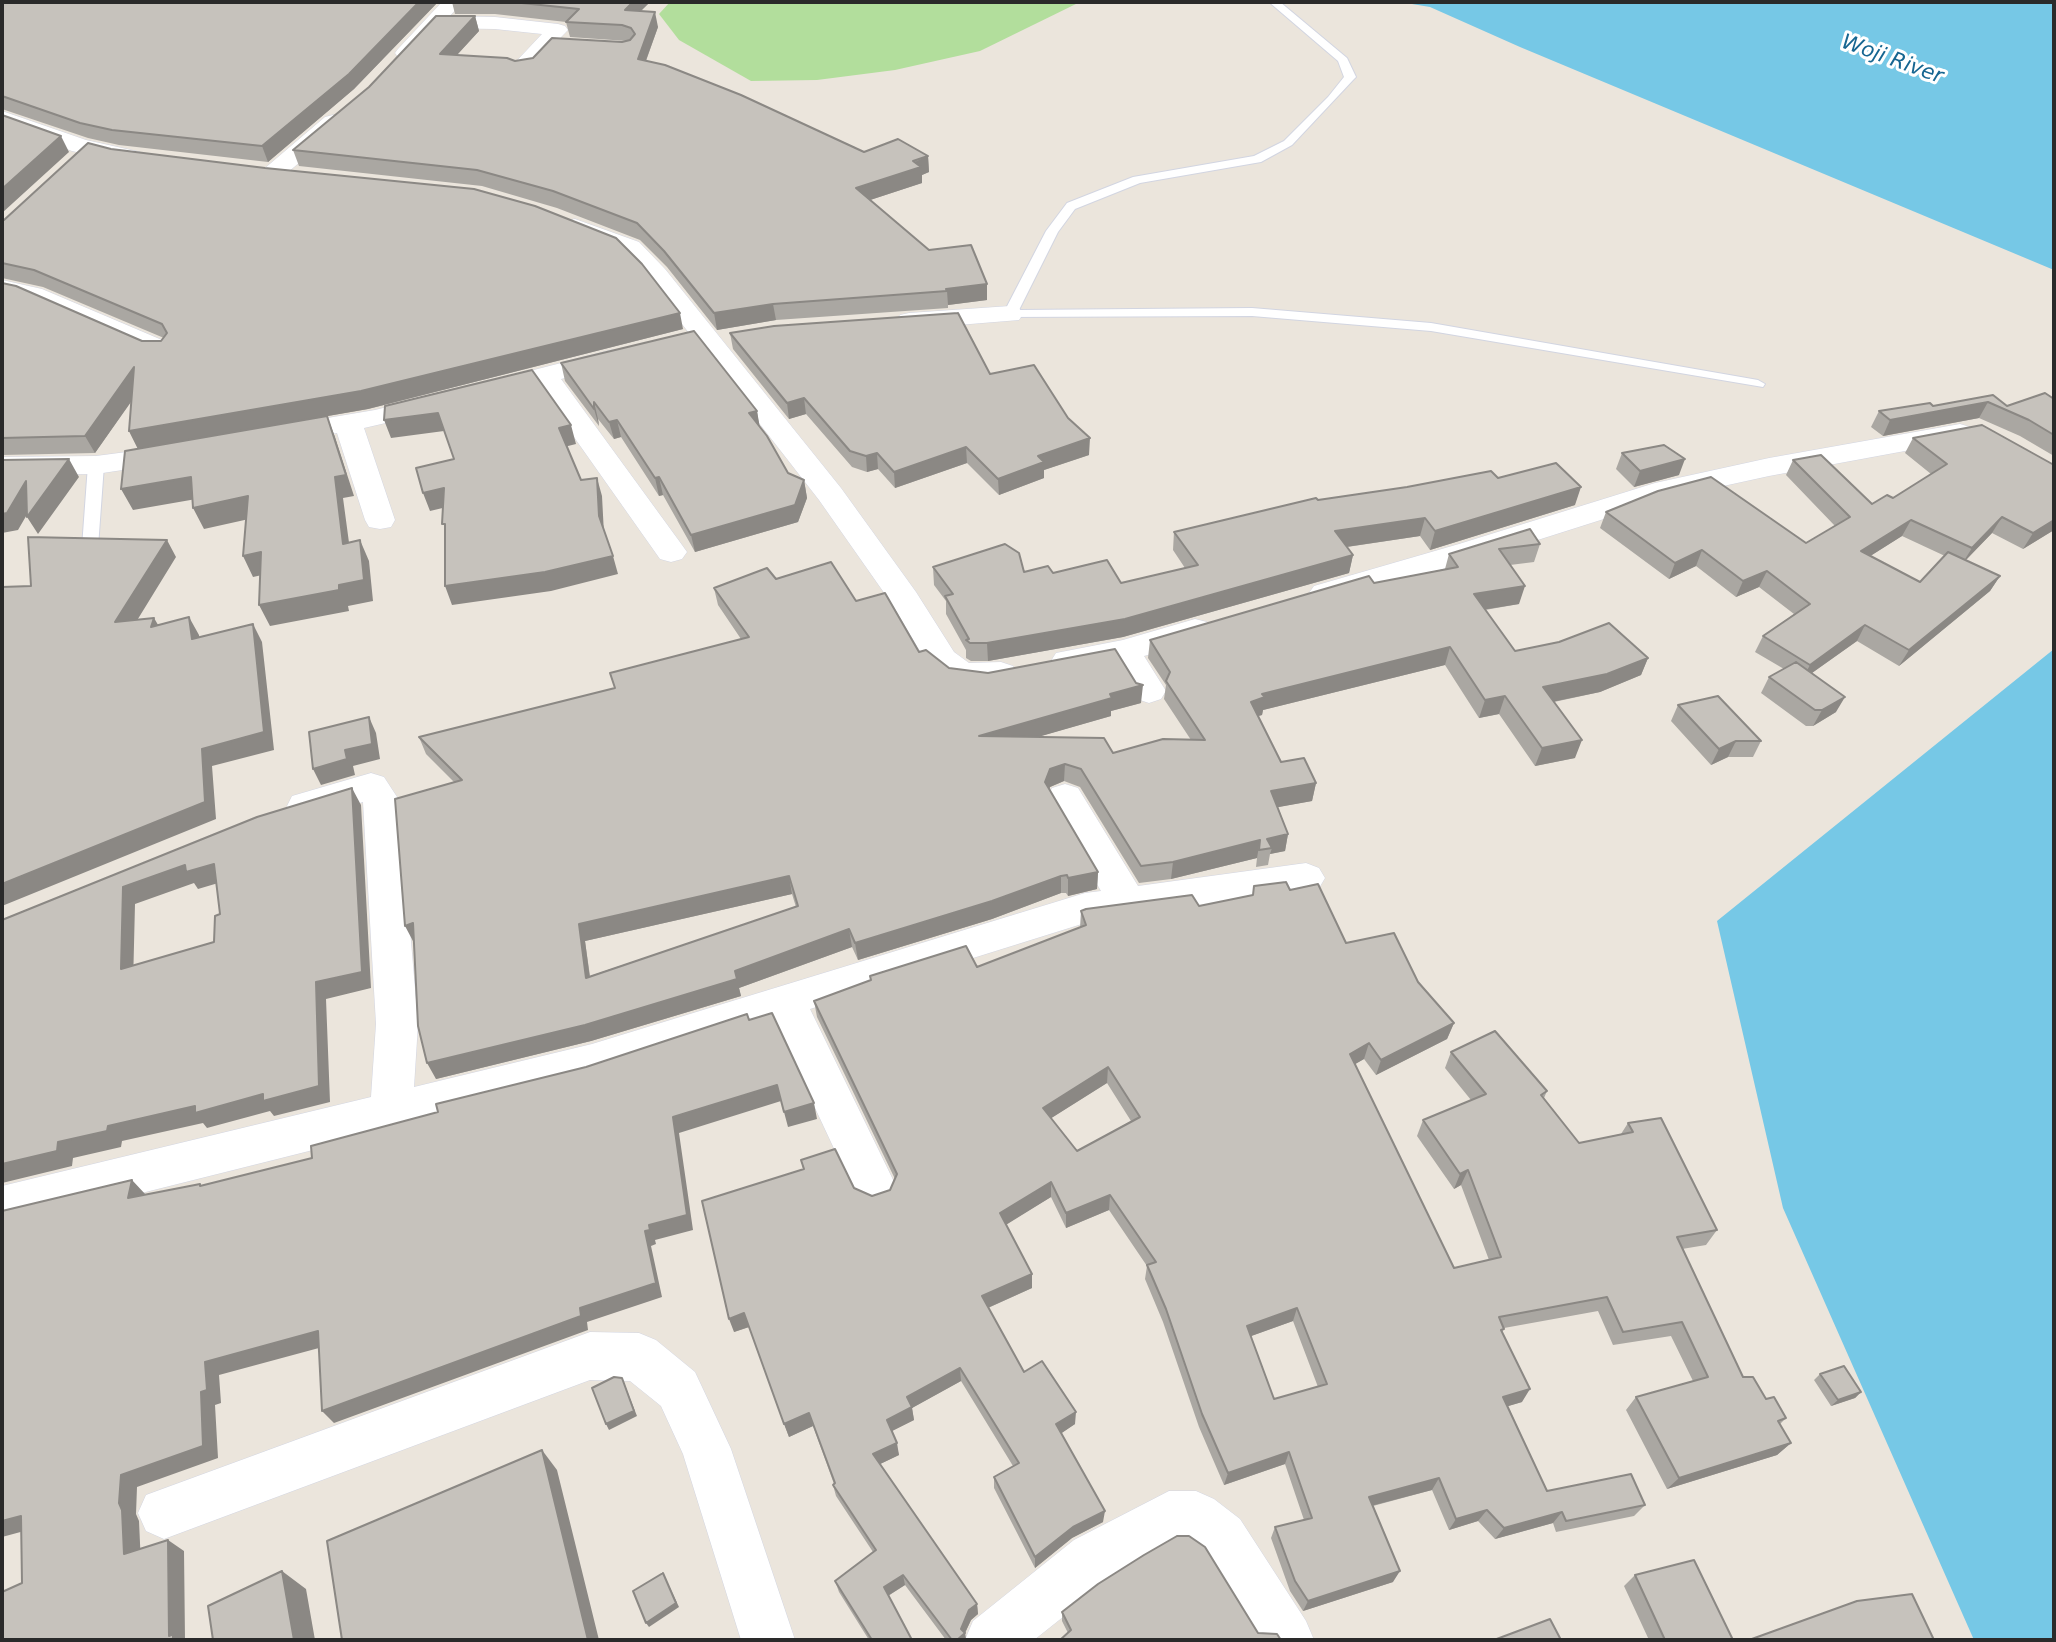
<!DOCTYPE html>
<style>
body{margin:0}
#map{position:relative;width:2056px;height:1642px;overflow:hidden;background:#ebe5dc;font-family:"DejaVu Sans",sans-serif}
canvas{display:block}
.frame{position:absolute;inset:0;border:4px solid #2a2a2a;pointer-events:none}
</style>
<div id="map">
<canvas width="2056" height="1642"></canvas>
<div class="frame"></div>
</div>
<script>
const ctx = document.querySelector('canvas').getContext('2d');
ctx.lineJoin = 'round';
function fill(path, color) {
  ctx.fillStyle = color;
  ctx.fill(path, 'evenodd');
}
function poly(rows) {
  const path = new Path2D();
  for (const r of rows) {
    path.moveTo(r[0], r[1]);
    for (let i = 2; i < r.length; i += 2) path.lineTo(r[i], r[i + 1]);
  }
  return path;
}
function strokePath(path, color, width, dash) {
  ctx.strokeStyle = color;
  ctx.lineWidth = width;
  ctx.lineCap = dash ? 'butt' : 'round';
  ctx.setLineDash(dash || []);
  ctx.stroke(path);
}
function drawText(font, color, halo, rows, align = 'center') {
  ctx.font = font + ' "DejaVu Sans",sans-serif';
  ctx.lineWidth = 6;
  ctx.setLineDash([]);
  ctx.textBaseline = 'middle';
  ctx.strokeStyle = halo;
  ctx.fillStyle = color;
  for (const [text, x, y, turn = 0] of rows) {
    ctx.save();
    ctx.translate(x, y);
    ctx.rotate((+turn || 0) * Math.PI / 180);
    ctx.textAlign = isNaN(turn) ? turn : align;
    if (halo) ctx.strokeText(text, 0, 0);
    ctx.fillText(text, 0, 0);
    ctx.restore();
  }
}
fill(poly([
 [670,2,1080,2,980,51,895,70,817,80,751,81,679,40,659,14]
]), '#b2de9c');
fill(poly([
 [1400,2,2054,2,2054,270,1520,47,1430,7],
 [2054,649,2054,1640,1974,1640,1783,1208,1717,921]
]), '#76c8e6');
const lane = poly([
 [1269,2,1280,2,1347,58,1356,77,1354,79,1292,145,1261,162,1140,183,1075,209,1058,232,1019,310,1252,308,1431,323,1758,380,1765,384,1763,387,1431,331,1252,316,1005,317,1003,314,1046,231,1067,203,1133,177,1254,156,1284,141,1328,97,1344,77,1338,61,1269,2],
 [96,460,104,465,98,547,90,552,82,547,88,465,96,460]
]);
const street = poly([
 [442,2,462,2,450,16,495,17,558,24,565,26,568,30,527,72,520,74,513,72,510,68,542,34,495,29,439,28,412,57,398,57,395,53,398,49,442,2],
 [2,111,86,140,140,152,143,157,140,162,132,164,72,151,2,125,2,111],
 [333,115,341,117,344,122,341,127,280,179,264,179,260,174,264,169,325,117,333,115],
 [575,219,639,242,665,269,841,488,916,592,954,652,969,663,1001,662,1013,666,1018,674,1013,682,1001,686,962,687,950,683,930,668,892,604,819,500,647,279,621,252,566,231,563,226,566,221,575,219],
 [2,280,42,289,169,343,173,349,169,355,160,357,151,355,26,300,2,296,2,280],
 [1010,306,1019,308,1023,314,1019,320,909,329,900,327,896,321,900,315,909,313,1010,306],
 [612,350,622,352,625,358,622,364,561,379,682,545,687,552,682,559,671,562,660,559,538,386,489,398,479,396,475,390,479,384,612,350],
 [432,396,442,398,446,404,442,410,364,428,395,520,391,527,380,529,369,527,365,520,337,433,280,444,270,441,266,435,270,429,280,426,375,410,432,396],
 [1960,424,1970,427,1974,433,1970,439,1769,476,1673,497,1481,558,1325,603,1314,600,1309,593,1314,586,1459,544,1655,483,1769,458,1960,424],
 [172,446,182,449,187,455,182,461,96,474,2,475,2,457,96,456,172,446],
 [1195,619,1207,622,1211,630,1207,638,1144,656,1166,691,1161,699,1149,703,1137,699,1115,664,1068,672,1056,669,1051,661,1056,653,1123,640,1195,619],
 [371,773,384,777,399,800,418,1024,414,1087,592,1044,1085,893,1101,891,1047,798,1052,788,1065,784,1078,788,1138,886,1306,863,1319,868,1325,878,1319,888,1306,893,1085,923,810,1009,897,1188,891,1202,875,1208,859,1202,774,1020,592,1080,2,1228,2,1186,371,1097,376,1024,363,802,305,820,292,816,287,806,292,796,371,773],
 [590,1332,639,1333,656,1340,695,1372,731,1449,795,1640,741,1640,683,1454,661,1406,630,1381,590,1380,164,1539,146,1531,138,1513,146,1495,590,1332],
 [1169,1491,1196,1491,1214,1499,1240,1519,1306,1621,1314,1640,1256,1640,1204,1555,1187,1543,1174,1543,1112,1578,1034,1640,965,1640,973,1621,1074,1540,1169,1491]
]);
strokePath(lane, '#d2d5e1', 2);
strokePath(street, '#d2d5e1', 1);
fill(lane, '#fff');
fill(street, '#fff');
fill(poly([
 [2,2,438,2,354,89,268,162,119,145,88,138,2,109],
 [452,2,648,2,648,4,641,11,658,27,646,61,864,152,928,156,929,172,922,175,922,183,870,200,929,250,987,284,987,300,948,305,948,308,776,320,717,330,667,267,640,240,557,208,482,186,299,166,293,150,475,16,479,31,457,55,515,61,627,41,570,37,566,22,495,14,455,14],
 [2,220,683,329,368,409,138,449,129,431,131,401,95,453,2,455,2,283,142,341,161,341,164,338,43,287,2,278],
 [730,333,990,374,1089,455,1044,470,1044,478,999,495,967,463,895,488,878,469,867,472,852,467,806,414,789,419,733,349],
 [561,363,757,411,759,426,788,473,804,480,807,498,798,522,695,552,663,495,659,496,621,437,614,439,598,419,599,426,565,381],
 [1993,395,2007,406,2054,399,2054,456,2020,436,1979,418,1883,436,1871,427,1879,411,1933,406],
 [1913,438,2054,465,2054,530,2023,549,1992,533,1966,560,2000,576,1990,591,1899,666,1857,641,1812,673,1836,712,1813,726,1806,726,1761,693,1769,677,1784,669,1755,652,1763,636,1794,614,1759,587,1736,597,1696,566,1669,579,1600,528,1606,512,1806,543,1835,526,1786,475,1793,460,1872,504,1893,498,1931,474,1905,453],
 [1902,536,1945,556,1920,582,1870,556],
 [1622,453,1679,475,1634,487,1616,469],
 [1498,478,1575,505,1430,550,1420,536,1347,547,1353,555,1349,573,1123,637,988,661,971,661,966,658,966,650,946,614,946,601,934,585,933,567,1053,573,1121,583,1185,568,1173,550,1174,532,1318,500],
 [1540,544,1534,562,1510,565,1519,604,1485,610,1515,651,1648,658,1641,675,1600,692,1554,702,1575,758,1535,766,1499,714,1479,718,1445,665,1263,710,1262,715,1258,716,1281,762,1316,783,1312,801,1278,807,1288,834,1285,851,1270,854,1268,865,1256,867,1257,858,1171,879,1139,883,1080,787,1064,781,1050,787,1049,789,1098,872,1097,889,1068,896,1066,893,1061,893,992,919,858,960,852,947,739,988,741,996,591,1041,436,1079,414,943,454,782,426,754,419,737,615,688,741,639,718,605,714,588,776,579,856,601,919,652,949,668,1141,703,1111,711,1111,716,1037,737,1113,753,1191,740,1164,699,1166,685,1148,658,1150,640,1374,583,1445,569,1449,554],
 [792,894,796,907,590,976,585,941],
 [1678,705,1761,741,1753,757,1728,757,1711,765,1671,721],
 [1290,890,1346,943,1418,982,1454,1023,1447,1039,1376,1075,1364,1059,1355,1064,1454,1268,1489,1260,1461,1185,1454,1189,1417,1136,1423,1120,1471,1100,1445,1068,1451,1052,1547,1091,1544,1098,1579,1143,1621,1134,1628,1123,1717,1230,1706,1245,1682,1249,1743,1377,1786,1418,1780,1424,1791,1443,1777,1455,1667,1489,1626,1410,1636,1397,1693,1381,1671,1336,1613,1345,1598,1311,1504,1328,1502,1333,1522,1402,1508,1406,1547,1491,1645,1505,1634,1516,1556,1532,1553,1523,1495,1539,1478,1521,1449,1530,1432,1490,1373,1506,1393,1582,1303,1611,1290,1591,1271,1538,1275,1527,1304,1520,1285,1464,1224,1485,1199,1427,1163,1322,1145,1279,1147,1266,1109,1210,1066,1228,1051,1197,1006,1224,1032,1274,1032,1288,988,1308,1024,1372,1075,1424,1061,1433,1103,1522,1072,1538,1035,1568,994,1488,994,1477,1013,1466,961,1381,912,1408,914,1420,892,1431,899,1455,880,1464,977,1604,978,1614,971,1620,965,1633,966,1640,946,1640,905,1585,888,1596,912,1640,869,1640,839,1592,835,1581,873,1552,836,1496,833,1485,834,1484,813,1426,789,1437,749,1327,734,1332,803,1169,801,1160,854,1188,872,1196,890,1190,895,1179,817,1017,814,1001,870,980,870,976,977,967,1080,928,1081,911,1199,906],
 [1107,1083,1131,1121,1077,1151,1051,1118],
 [1293,1321,1318,1387,1274,1399,1251,1336],
 [1820,1374,1861,1392,1855,1398,1831,1406,1814,1380],
 [1635,1575,1733,1640,1649,1640,1624,1586],
 [1062,1612,1258,1633,1068,1633,1062,1621]
]), '#aaa7a2');
fill(poly([
 [419,2,438,2,354,89,268,162,262,146],
 [633,2,648,2,648,4,627,24,625,10],
 [655,12,658,27,641,74,638,59],
 [475,16,479,31,444,69,440,54],
 [61,136,69,152,2,213,2,189],
 [928,156,929,172,922,175,922,183,858,204,856,188],
 [987,284,987,300,948,305,947,291,946,289],
 [773,304,776,320,717,330,714,313],
 [680,313,683,329,368,409,138,449,129,431],
 [134,367,143,385,95,453,85,436],
 [804,398,806,414,789,419,787,403],
 [594,402,598,419,599,426,594,409],
 [1988,402,1979,418,1883,436,1890,420],
 [757,411,760,428,749,413],
 [438,413,444,431,391,438,384,420],
 [327,416,335,437,354,496,343,498,352,565,343,544],
 [617,420,621,437,614,439,609,422],
 [571,425,576,444,564,447,559,428],
 [1090,438,1089,455,1044,470,1044,478,999,495,998,479,1038,456],
 [966,447,967,463,895,488,894,472],
 [877,453,878,469,867,472,866,456],
 [69,459,79,477,38,534,27,517],
 [1685,459,1679,475,1634,487,1640,471],
 [191,477,202,498,133,510,121,489],
 [659,477,663,495,659,496,655,478],
 [597,478,602,496,604,534,599,516],
 [804,480,807,498,798,522,695,552,691,535],
 [26,481,36,499,18,530,2,533,2,514],
 [1581,487,1575,505,1430,550,1435,531],
 [444,488,451,506,430,511,423,493],
 [248,496,258,517,204,529,193,508],
 [2002,517,1992,533,1962,564,1972,548],
 [1425,518,1420,536,1332,549,1335,531],
 [1911,520,1902,536,1853,567,1861,551],
 [2054,520,2054,530,2023,549,2033,533],
 [167,540,176,557,125,640,115,622],
 [360,540,369,561,373,601,348,606,349,611,270,626,259,605,339,585],
 [1702,550,1696,566,1669,579,1675,563],
 [261,552,271,573,253,577,243,556],
 [1353,555,1349,573,1123,637,988,661,987,643],
 [613,556,618,574,551,591,452,605,445,586],
 [1767,571,1759,587,1736,597,1743,581],
 [2000,576,1990,591,1899,666,1909,650],
 [1525,586,1519,604,1469,612,1474,594],
 [189,617,199,635,202,656,192,639],
 [154,618,164,635,151,627],
 [253,624,262,642,274,750,212,766,216,819,2,906,2,884,202,749],
 [1865,625,1857,641,1802,680,1810,665],
 [1450,647,1445,665,1263,710,1262,715,1248,719,1251,702,1262,694],
 [1648,658,1641,675,1600,692,1537,705,1543,687],
 [1143,685,1141,703,1111,711,1111,716,979,754,979,736,1110,694],
 [1505,696,1499,714,1479,718,1485,700],
 [1845,697,1836,712,1813,726,1822,710],
 [369,717,376,733,380,759,353,766,355,775,321,785,313,769,345,750],
 [1582,740,1575,758,1535,766,1542,748],
 [1736,741,1728,757,1711,765,1719,749],
 [1065,764,1064,781,1050,787,1045,799,1045,782,1050,769],
 [1316,783,1312,801,1268,809,1271,791],
 [352,788,361,805,371,988,326,999,330,1102,274,1116,270,1111,207,1128,203,1123,122,1141,121,1147,73,1158,72,1166,2,1183,2,1164,58,1142,108,1126,316,982],
 [1288,834,1285,851,1270,854,1272,848,1267,839],
 [1260,840,1257,858,1171,879,1173,862],
 [214,864,225,881,198,889,194,883,135,904,133,985,121,969,123,887,185,865],
 [1098,872,1097,889,1068,896,1068,878],
 [789,876,792,894,585,941,592,994,586,978,579,924],
 [1061,876,1061,893,992,919,858,960,855,943],
 [413,923,422,940,414,943,405,926],
 [849,929,852,947,739,988,741,996,591,1041,436,1079,427,1063,735,971],
 [1454,1023,1447,1039,1376,1075,1381,1060],
 [1369,1043,1364,1059,1345,1070,1350,1054],
 [1108,1067,1107,1083,1042,1124,1043,1108],
 [777,1085,781,1101,679,1133,693,1230,655,1240,656,1244,651,1246,662,1297,587,1322,588,1330,334,1423,322,1411,580,1308,649,1225,673,1117],
 [814,1103,817,1119,788,1127,784,1112],
 [1468,1170,1461,1185,1454,1189,1460,1174],
 [132,1180,146,1195,128,1198],
 [1051,1182,1051,1197,1001,1228,1000,1213],
 [1110,1195,1109,1210,1066,1228,1066,1213],
 [1032,1274,1032,1288,983,1310,982,1296],
 [1297,1308,1293,1321,1243,1339,1247,1326],
 [744,1313,749,1327,734,1332,729,1319],
 [318,1331,330,1345,219,1375,221,1403,215,1405,218,1458,137,1487,136,1514,139,1521,141,1565,124,1554,119,1503,121,1475,201,1392,205,1362],
 [960,1368,961,1381,912,1408,914,1420,890,1432,887,1420,907,1397],
 [622,1378,637,1416,609,1430,606,1424],
 [1530,1389,1522,1402,1495,1410,1503,1397],
 [1861,1392,1855,1398,1831,1406,1838,1400],
 [1076,1412,1075,1424,1056,1437,1056,1424],
 [809,1413,813,1426,789,1437,784,1424],
 [897,1443,899,1455,876,1466,873,1454],
 [1791,1443,1777,1455,1667,1489,1679,1478],
 [542,1450,557,1470,599,1640,588,1640],
 [1289,1452,1285,1464,1224,1485,1228,1473],
 [1439,1478,1432,1490,1363,1508,1369,1497],
 [1487,1510,1478,1521,1449,1530,1456,1519],
 [1105,1511,1103,1522,1072,1538,1035,1568,1035,1557,1073,1527],
 [1562,1512,1553,1523,1495,1539,1504,1528],
 [21,1516,39,1527,2,1537,2,1521],
 [168,1540,184,1551,185,1640,173,1640,169,1636],
 [282,1571,306,1589,315,1640,294,1640],
 [1400,1571,1393,1582,1303,1611,1308,1601],
 [663,1573,679,1607,649,1627,646,1623],
 [903,1575,905,1585,886,1597,884,1587],
 [977,1604,978,1614,971,1620,965,1633,966,1640,957,1640,969,1610]
]), '#8b8884');
const building = poly([
 [2,2,419,2,349,74,262,146,112,130,80,123,2,96,2,2],
 [512,2,633,2,625,10,655,12,638,59,665,65,741,95,864,152,898,139,928,156,913,161,921,167,856,188,929,250,971,245,987,284,946,289,947,291,773,304,714,313,664,251,637,223,553,191,477,170,293,150,369,87,436,16,475,16,440,54,507,58,515,61,533,58,552,38,622,42,630,40,635,34,631,28,622,25,566,22,579,9,512,2],
 [2,115,61,136,2,189,2,115],
 [88,143,111,149,265,168,474,189,535,206,616,238,642,264,680,313,361,391,129,431,134,367,85,436,2,438,2,283,16,286,142,341,161,341,167,333,162,324,34,270,2,263,2,220,4,220,88,143],
 [958,313,990,374,1034,365,1068,418,1090,438,1038,456,1044,462,998,479,966,447,894,472,877,453,866,456,850,451,804,398,787,403,730,333,774,326,958,313],
 [694,331,757,411,749,413,767,436,788,473,804,480,795,505,691,535,659,477,655,478,617,420,609,422,594,402,594,409,561,363,694,331],
 [532,370,571,425,559,428,581,480,597,478,599,516,613,556,545,572,445,586,445,524,442,524,444,488,423,493,416,468,454,459,438,413,384,420,385,406,532,370],
 [2045,393,2054,399,2054,435,2029,420,1988,402,1890,420,1879,411,1930,403,1933,406,1993,395,2007,406,2045,393],
 [327,416,346,475,335,477,343,544,360,540,364,580,339,585,339,590,259,605,261,552,243,556,248,496,193,508,191,477,121,489,125,451,327,416],
 [1982,425,2054,465,2054,520,2033,533,2002,517,1972,548,1911,520,1861,551,1920,582,1948,552,2000,576,1909,650,1865,625,1810,665,1763,636,1810,604,1767,571,1743,581,1702,550,1675,563,1606,512,1658,491,1711,477,1806,543,1850,517,1793,460,1821,455,1872,504,1887,495,1893,498,1947,464,1913,438,1982,425],
 [1664,445,1685,459,1640,471,1622,453,1664,445],
 [69,459,27,517,26,481,7,513,2,514,2,460,69,459],
 [1556,463,1581,487,1435,531,1425,518,1335,531,1353,555,1125,619,987,643,970,643,966,640,969,639,945,596,953,594,933,567,1005,544,1019,553,1024,572,1048,566,1053,573,1107,560,1121,583,1198,565,1174,532,1316,498,1318,500,1407,487,1491,471,1498,478,1556,463],
 [1530,529,1540,544,1499,549,1525,586,1474,594,1515,651,1559,642,1609,623,1648,658,1607,674,1543,687,1582,740,1542,748,1505,696,1485,700,1450,647,1262,694,1265,697,1251,702,1281,762,1304,758,1316,783,1271,791,1288,834,1267,839,1272,848,1259,850,1260,840,1173,862,1141,866,1081,769,1065,764,1050,769,1045,782,1098,872,1068,878,1067,875,1061,876,992,901,855,943,849,929,735,971,737,979,585,1025,427,1063,418,1026,413,923,405,926,395,799,462,780,419,737,615,688,610,673,749,637,714,588,767,568,776,579,831,562,856,601,885,593,919,652,926,650,949,668,988,673,1115,649,1136,683,1143,685,1110,694,1112,698,979,736,1104,738,1113,753,1163,739,1205,740,1166,681,1170,672,1150,640,1369,576,1374,583,1458,567,1449,554,1530,529],
 [789,876,798,906,586,978,579,924,789,876],
 [28,537,167,540,115,622,154,618,151,627,189,617,192,639,253,624,264,732,202,749,205,802,2,884,2,587,31,586,28,537],
 [1796,662,1845,697,1822,710,1815,710,1769,677,1796,662],
 [1718,696,1761,741,1736,741,1719,749,1678,705,1718,696],
 [369,717,372,744,345,750,347,759,313,769,309,732,369,717],
 [352,788,362,972,316,982,319,1086,263,1101,263,1094,195,1113,195,1106,108,1126,107,1131,58,1142,57,1151,2,1164,2,920,257,817,352,788],
 [214,864,220,914,215,916,214,942,121,969,123,887,185,865,186,872,214,864],
 [1286,882,1290,890,1318,884,1346,943,1394,933,1418,982,1454,1023,1381,1060,1369,1043,1350,1054,1454,1268,1501,1257,1468,1170,1460,1174,1423,1120,1486,1094,1451,1052,1495,1031,1547,1091,1541,1095,1579,1143,1633,1132,1628,1123,1661,1118,1717,1230,1677,1237,1743,1377,1753,1377,1766,1399,1774,1397,1786,1418,1778,1421,1791,1443,1679,1478,1636,1397,1708,1377,1682,1322,1623,1332,1607,1297,1499,1317,1504,1329,1501,1330,1530,1389,1503,1397,1547,1491,1631,1474,1645,1505,1566,1521,1562,1512,1504,1528,1487,1510,1456,1519,1439,1478,1369,1497,1400,1571,1308,1601,1295,1581,1275,1527,1312,1518,1289,1452,1228,1473,1202,1414,1166,1309,1147,1265,1156,1262,1110,1195,1066,1213,1051,1182,1000,1213,1032,1274,982,1296,1024,1372,1042,1361,1076,1412,1056,1424,1105,1511,1073,1527,1035,1557,994,1477,1019,1463,960,1368,907,1397,912,1407,887,1420,897,1443,873,1454,977,1604,969,1610,961,1629,965,1633,957,1640,952,1640,903,1575,884,1587,912,1640,872,1640,835,1581,876,1550,833,1485,835,1483,809,1413,784,1424,744,1313,729,1319,702,1201,804,1169,801,1160,835,1149,854,1188,872,1196,890,1190,897,1174,814,1001,871,980,870,976,966,946,977,967,1086,925,1081,911,1086,909,1192,895,1199,906,1253,895,1254,886,1286,882],
 [1108,1067,1140,1117,1077,1151,1043,1108,1108,1067],
 [1297,1308,1327,1384,1274,1399,1247,1326,1297,1308],
 [772,1013,814,1103,784,1112,777,1085,673,1117,687,1215,649,1225,650,1230,645,1231,656,1283,580,1308,581,1316,322,1411,318,1331,205,1362,207,1390,201,1392,203,1446,121,1475,119,1503,122,1510,124,1554,168,1540,169,1636,173,1634,173,1640,2,1640,2,1592,22,1583,21,1516,2,1521,2,1211,132,1180,128,1198,200,1184,200,1186,312,1158,311,1146,438,1112,436,1104,586,1067,747,1014,749,1020,772,1013],
 [1844,1366,1861,1392,1838,1400,1820,1374,1844,1366],
 [614,1377,622,1378,634,1411,606,1424,592,1388,614,1377],
 [542,1450,588,1640,342,1640,327,1541,542,1450],
 [1177,1536,1189,1536,1205,1547,1258,1633,1277,1634,1281,1640,1060,1640,1071,1630,1062,1612,1098,1584,1144,1555,1177,1536],
 [1694,1560,1733,1640,1665,1640,1635,1575,1694,1560],
 [282,1571,294,1640,213,1640,208,1606,282,1571],
 [663,1573,676,1603,646,1623,633,1591,663,1573],
 [1912,1594,1934,1640,1749,1640,1857,1601,1912,1594],
 [1550,1619,1561,1640,1494,1640,1550,1619]
]);
fill(building, '#c6c2bc');
strokePath(building, '#8b8884', 2);
drawText('italic 21px', '#166691', '#fff', [
 ["Woji River",1892,60,20]
]);
</script>
